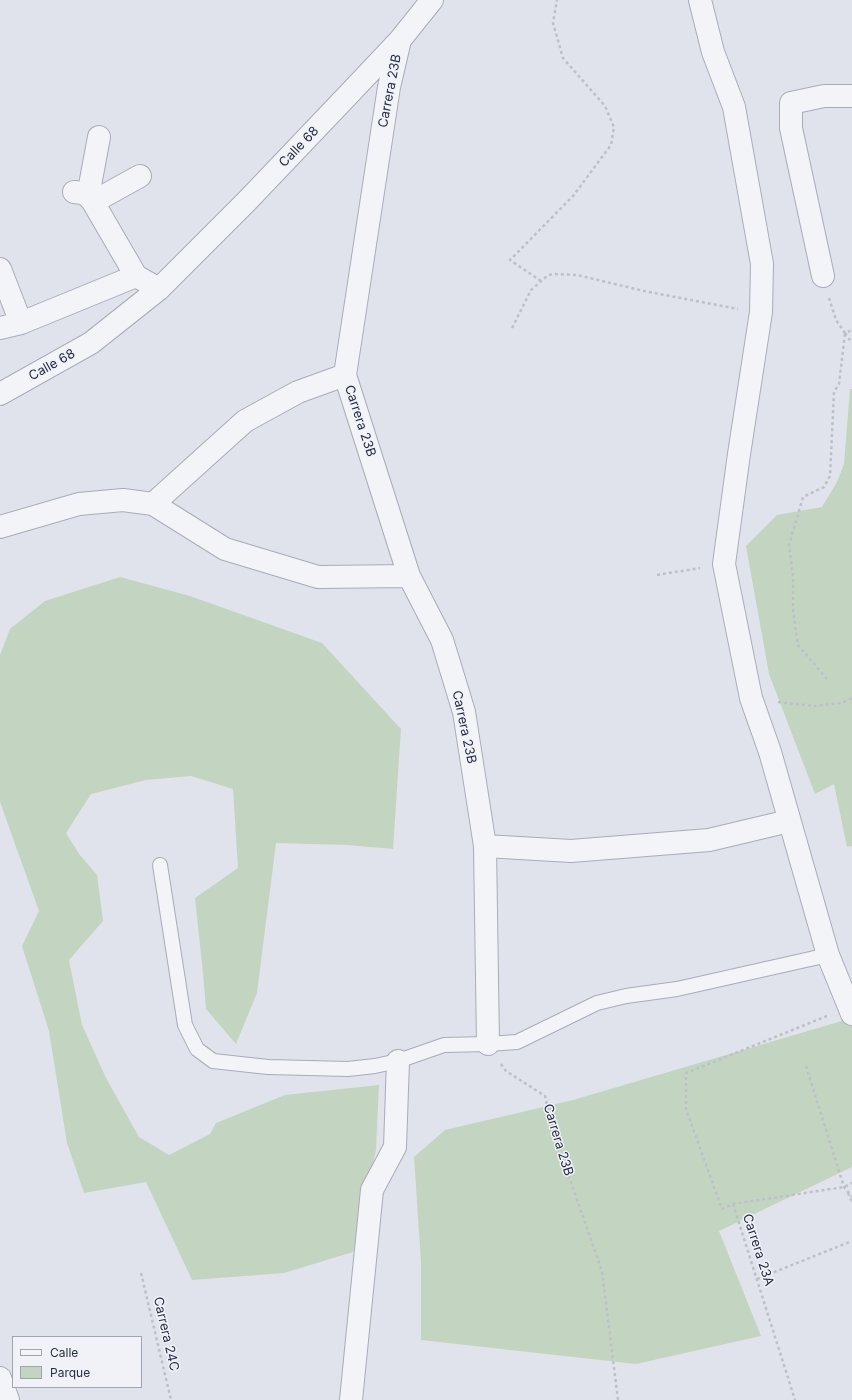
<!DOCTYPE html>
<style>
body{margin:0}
#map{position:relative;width:852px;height:1400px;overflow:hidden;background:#e0e3eb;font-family:Inter,sans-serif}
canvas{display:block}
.legend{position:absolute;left:12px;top:1336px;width:130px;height:52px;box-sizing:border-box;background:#f0f2f8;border:1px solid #a0a3b0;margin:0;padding:5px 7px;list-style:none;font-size:12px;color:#272d44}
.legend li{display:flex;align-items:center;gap:8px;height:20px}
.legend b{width:20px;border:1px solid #a0a3b0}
</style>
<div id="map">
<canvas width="852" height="1400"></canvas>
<ul class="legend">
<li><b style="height:5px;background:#f3f4f8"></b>Calle</li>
<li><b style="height:11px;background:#c3d5c0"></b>Parque</li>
</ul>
</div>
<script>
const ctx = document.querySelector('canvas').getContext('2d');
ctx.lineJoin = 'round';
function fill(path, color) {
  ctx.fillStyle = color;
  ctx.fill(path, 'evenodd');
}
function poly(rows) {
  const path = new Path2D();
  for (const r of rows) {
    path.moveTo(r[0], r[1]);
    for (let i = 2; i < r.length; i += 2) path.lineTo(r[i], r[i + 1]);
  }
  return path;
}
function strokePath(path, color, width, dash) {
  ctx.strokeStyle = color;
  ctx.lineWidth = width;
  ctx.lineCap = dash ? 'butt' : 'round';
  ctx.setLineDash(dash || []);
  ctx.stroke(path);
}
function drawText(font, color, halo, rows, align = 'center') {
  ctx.font = font + ' Inter,sans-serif';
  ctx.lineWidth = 3;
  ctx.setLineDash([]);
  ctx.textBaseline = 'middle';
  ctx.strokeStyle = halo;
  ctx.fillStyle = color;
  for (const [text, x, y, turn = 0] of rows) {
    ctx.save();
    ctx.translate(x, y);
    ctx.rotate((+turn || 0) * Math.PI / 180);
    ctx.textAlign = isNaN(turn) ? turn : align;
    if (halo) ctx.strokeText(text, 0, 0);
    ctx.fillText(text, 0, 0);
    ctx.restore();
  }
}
fill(poly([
 [850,389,852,389,852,846,847,847,834,784,815,794,769,674,746,546,777,515,822,507,837,482,844,464],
 [120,577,190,596,322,643,401,729,393,849,347,845,276,843,257,993,236,1044,206,1009,203,973,195,898,238,868,233,789,191,776,146,780,91,794,66,833,79,854,97,875,103,921,69,960,82,1025,106,1078,139,1137,169,1155,210,1134,216,1123,285,1095,379,1085,376,1150,353,1252,284,1273,192,1280,146,1182,84,1193,67,1143,49,1031,22,946,39,911,0,802,0,655,10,629,45,601],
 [852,1018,852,1167,719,1231,761,1336,636,1364,421,1340,421,1262,414,1157,445,1130,573,1100]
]), '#c3d5c0');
const lane = poly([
 [160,865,185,1025,197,1049,213,1061,268,1067,348,1069,375,1066,398,1061,444,1045,488,1044,517,1042,597,1003,626,996,677,989,828,955]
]);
const street = poly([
 [700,0,713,52,734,107,762,264,761,312,739,454,724,564,751,698,770,752,828,955,852,1014],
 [400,40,389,87,345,375,409,576,442,640,464,712,485,846,488,1044],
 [74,192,82,193,88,196,93,202,136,276],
 [88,196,99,137],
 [93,202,140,176],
 [0,269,21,323],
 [823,276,791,128,791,103,824,96,852,96],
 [0,328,21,323,136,276,159,289],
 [0,394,91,343,159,289,247,201,348,95,400,40,432,0],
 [153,504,245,421,298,392,345,375],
 [0,527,79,504,123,500,153,504,225,549,318,577,409,576],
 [485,846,571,851,709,840,789,821],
 [0,1378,8,1400],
 [351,1400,372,1190,395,1147,398,1061]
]);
strokePath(lane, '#a8acb9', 16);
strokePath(street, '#a8acb9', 24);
strokePath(poly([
 [541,281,510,260,573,196,611,145,614,127,605,106,563,58,553,23,557,0],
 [829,298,836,320,845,333,852,330],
 [512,328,531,290,547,276,552,274,577,275,644,291,738,309],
 [845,333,852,343],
 [657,575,700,568],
 [827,679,798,645,793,610,793,577,789,545,803,497,824,487,830,476,834,392,839,384,845,333],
 [778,702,814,706,842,703,852,698],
 [827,1016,686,1073,686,1109,722,1209,733,1204,844,1187,852,1183],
 [501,1064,506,1071,545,1096,553,1131,602,1271,618,1400],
 [806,1066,844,1187,852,1197],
 [848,1193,852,1202],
 [733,1204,795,1400],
 [141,1273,171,1400],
 [757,1279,852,1241]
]), '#bec0c9', 2.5, [3, 3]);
strokePath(lane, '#f3f4f8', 14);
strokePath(street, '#f3f4f8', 22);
drawText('13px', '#272d44', '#f0f2f8', [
 ["Carrera 23B",390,91,-79],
 ["Calle 68",299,147,-46],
 ["Calle 68",52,365,-29],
 ["Carrera 23B",360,421,72],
 ["Carrera 23B",464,727,78],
 ["Carrera 23B",558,1140,73],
 ["Carrera 23A",758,1250,72],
 ["Carrera 24C",166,1334,77]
]);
</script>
